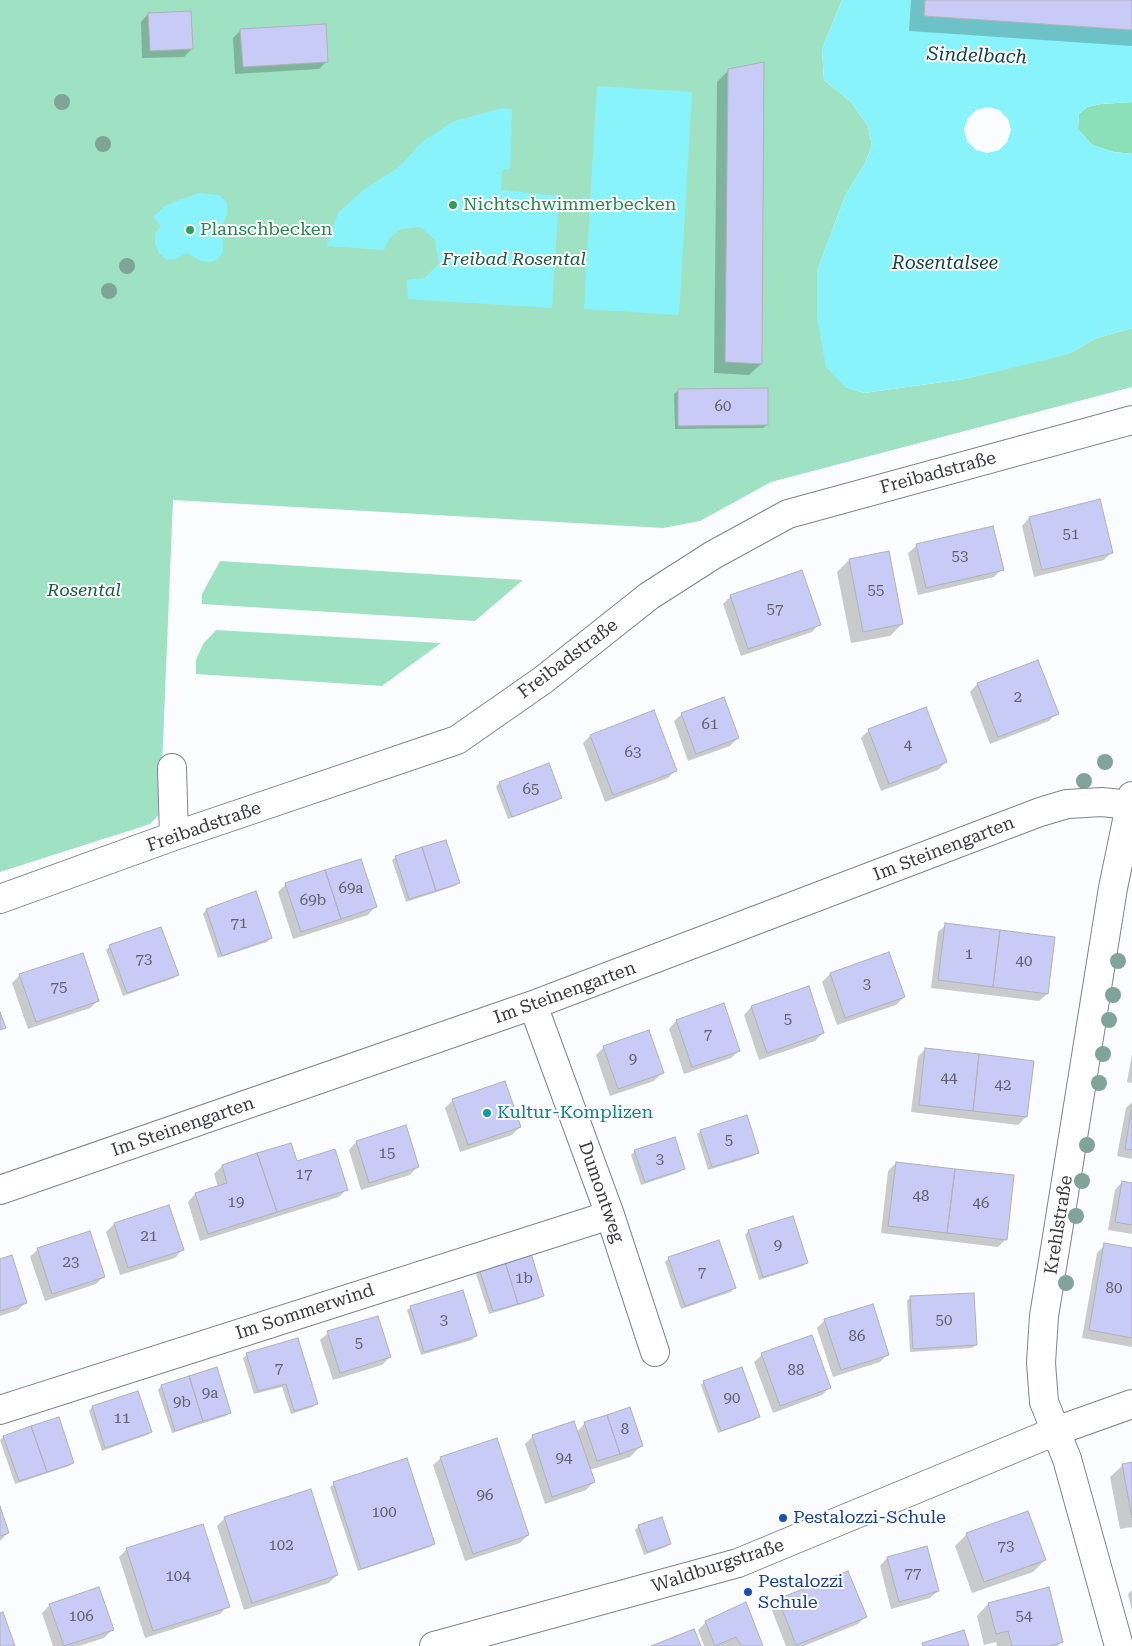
<!DOCTYPE html>
<meta charset="utf-8">
<style>
body{margin:0}
canvas{display:block;background:#fbfcfe}
</style>
<canvas width="1132" height="1646"></canvas>
<script>
const ctx = document.querySelector('canvas').getContext('2d');
ctx.lineJoin = 'round';
function fill(path, color) {
  ctx.fillStyle = color;
  ctx.fill(path, 'evenodd');
}
function poly(rows) {
  const path = new Path2D();
  for (const r of rows) {
    path.moveTo(r[0], r[1]);
    for (let i = 2; i < r.length; i += 2) path.lineTo(r[i], r[i + 1]);
  }
  return path;
}
function strokePath(path, color, width, dash) {
  ctx.strokeStyle = color;
  ctx.lineWidth = width;
  ctx.lineCap = dash ? 'butt' : 'round';
  ctx.setLineDash(dash || []);
  ctx.stroke(path);
}
function drawText(font, color, halo, rows, align = 'center') {
  ctx.font = font + ' "Roboto Serif",serif';
  ctx.lineWidth = 4;
  ctx.setLineDash([]);
  ctx.textBaseline = 'middle';
  ctx.strokeStyle = halo;
  ctx.fillStyle = color;
  for (const [text, x, y, turn = 0] of rows) {
    ctx.save();
    ctx.translate(x, y);
    ctx.rotate((+turn || 0) * Math.PI / 180);
    ctx.textAlign = isNaN(turn) ? turn : align;
    if (halo) ctx.strokeText(text, 0, 0);
    ctx.fillText(text, 0, 0);
    ctx.restore();
  }
}
fill(poly([
 [0,0,842,0,822,49,824,80,851,102,868,126,872,146,865,163,845,196,817,271,845,387,864,393,964,379,1071,353,1094,339,1132,328,1132,387,771,482,700,521,663,528,173,500,160,814,150,824,0,872],
 [220,561,523,580,475,621,202,604,202,594],
 [216,630,441,643,382,686,196,674,196,660,203,644]
]), '#9fe2c3');
fill(poly([
 [1132,102,1132,154,1114,152,1092,145,1078,129,1079,114,1087,107,1101,104]
]), '#8bdfb9');
fill(poly([
 [842,0,925,0,924,16,1132,30,1132,102,1101,104,1087,107,1079,114,1078,129,1092,145,1114,152,1132,154,1132,328,1094,339,1071,353,1050,359,964,379,864,393,845,387,826,367,817,318,817,271,845,196,865,163,872,146,868,126,851,102,824,80,822,49],
 [988,107,999,110,1008,119,1011,130,1007,142,999,150,987,153,976,150,967,141,964,129,968,118,976,110],
 [597,86,692,92,679,315,584,309],
 [502,108,512,109,510,169,502,170,501,190,559,196,552,308,408,299,407,280,425,278,439,263,435,240,420,227,401,229,389,238,384,250,327,246,338,213,362,191,399,167,423,141,452,122],
 [198,193,219,195,227,202,227,214,222,227,223,252,219,258,212,262,201,261,187,253,174,260,166,259,159,253,155,244,155,233,161,226,153,217,166,205]
]), '#89f3fb');
fill(poly([
 [911,0,1132,0,1132,46,909,31],
 [148,14,192,49,184,57,142,58,141,22],
 [241,30,327,61,319,69,235,74,233,38],
 [729,70,761,364,749,375,714,373,717,82],
 [678,391,767,425,763,428,675,429,674,394],
 [1029,518,1112,552,1104,560,1034,577,1022,526],
 [992,528,1002,569,994,577,918,595,908,553,916,546],
 [849,560,902,624,890,636,851,643,837,572],
 [731,596,819,624,812,632,741,656,723,604],
 [1037,661,1057,713,1049,721,990,744,970,692,977,684],
 [682,714,738,738,730,746,688,761,674,721],
 [869,730,946,762,938,770,881,791,861,738],
 [590,736,676,770,668,778,605,802,583,743],
 [499,783,561,797,557,801,508,819,496,787],
 [396,857,459,882,455,886,406,902,392,860],
 [286,884,375,907,368,915,293,939,278,892],
 [206,910,271,938,267,942,218,958,203,914],
 [946,925,1047,994,1039,1001,931,988,938,932],
 [110,946,177,974,174,978,123,996,106,950],
 [830,974,904,997,896,1005,837,1025,822,982],
 [20,975,98,1001,90,1008,28,1029,12,983],
 [723,1005,739,1051,731,1058,684,1074,669,1029,676,1021],
 [751,1007,823,1033,815,1041,759,1060,744,1015],
 [604,1047,662,1073,654,1081,610,1096,596,1055],
 [925,1049,1026,1117,1018,1125,911,1112,918,1057],
 [1132,1054,1132,1083,1127,1082],
 [453,1100,520,1127,512,1135,460,1152,445,1108],
 [1132,1102,1132,1159,1117,1156,1126,1108],
 [701,1131,757,1152,754,1156,708,1170,697,1134],
 [356,1142,417,1167,410,1175,361,1190,349,1150],
 [635,1151,683,1169,680,1172,641,1185,631,1155],
 [296,1163,347,1189,339,1197,200,1241,188,1202,195,1194,218,1187,214,1174,222,1166],
 [896,1163,1006,1239,998,1247,881,1233,888,1171],
 [1122,1182,1132,1184,1132,1234,1108,1230,1115,1190],
 [168,1207,182,1250,175,1258,120,1275,106,1232,114,1224],
 [748,1231,807,1262,803,1266,759,1280,745,1235],
 [1105,1245,1132,1250,1132,1347,1082,1338,1097,1253],
 [38,1249,104,1276,96,1284,45,1301,30,1257],
 [669,1258,734,1288,731,1292,681,1309,665,1262],
 [0,1260,26,1302,18,1310,0,1316],
 [480,1270,543,1295,539,1299,489,1314,476,1274],
 [911,1297,976,1345,972,1348,910,1352,907,1301],
 [411,1307,475,1336,472,1340,421,1355,407,1310],
 [825,1320,887,1355,880,1362,833,1377,817,1328],
 [328,1333,390,1357,382,1365,333,1380,320,1340],
 [247,1355,317,1403,313,1407,291,1414,282,1387,254,1394,243,1358],
 [762,1355,830,1387,822,1395,773,1413,754,1362],
 [704,1382,758,1417,755,1420,718,1433,701,1385],
 [161,1386,230,1412,226,1416,172,1433,158,1390],
 [138,1392,151,1432,147,1435,102,1451,89,1411,92,1407],
 [585,1423,642,1445,630,1457,590,1470,594,1482,586,1490,545,1504,525,1444,533,1436,577,1432],
 [4,1437,73,1463,69,1466,15,1484,0,1440],
 [441,1458,528,1535,520,1543,465,1561,433,1465],
 [1132,1464,1132,1527,1120,1529,1110,1477,1122,1466],
 [334,1484,434,1544,430,1547,358,1571,330,1487],
 [0,1510,8,1533,0,1541],
 [225,1518,337,1575,329,1583,244,1610,217,1526],
 [661,1519,670,1543,666,1547,644,1555,635,1530,638,1527],
 [967,1534,1045,1560,1033,1572,972,1593,955,1546],
 [127,1549,228,1606,220,1614,145,1638,119,1557],
 [887,1558,938,1591,930,1598,891,1609,880,1566],
 [1132,1590,1132,1611,1128,1594],
 [779,1600,865,1617,858,1624,804,1646,786,1646,771,1608],
 [988,1604,1062,1642,1058,1646,997,1646,996,1642,984,1645,977,1616],
 [50,1605,112,1630,104,1638,79,1646,53,1646,42,1613],
 [706,1622,761,1646,704,1646,698,1630]
]), '#0003');
const building = poly([
 [925,0,1132,0,1132,30,924,16,925,0],
 [191,11,193,49,150,51,148,13,191,11],
 [326,24,328,62,243,67,240,29,326,24],
 [764,62,762,364,725,362,728,69,764,62],
 [768,388,768,425,678,426,678,389,768,388],
 [1100,499,1113,553,1042,570,1029,517,1100,499],
 [993,526,1004,570,926,588,916,544,993,526],
 [889,551,903,624,863,632,849,559,889,551],
 [802,570,821,625,748,649,730,595,802,570],
 [1038,660,1059,714,998,737,977,683,1038,660],
 [724,697,739,738,696,754,681,713,724,697],
 [926,707,947,762,889,784,868,729,926,707],
 [654,710,677,771,613,795,590,735,654,710],
 [549,763,562,798,512,817,499,782,549,763],
 [446,840,460,883,436,891,422,847,446,840],
 [422,847,436,891,409,899,395,856,422,847],
 [361,859,377,907,341,919,325,870,361,859],
 [325,870,341,919,301,932,285,883,325,870],
 [256,891,272,938,222,956,206,909,256,891],
 [945,923,1000,930,993,987,938,980,945,923],
 [161,927,179,975,127,993,109,945,161,927],
 [1000,930,1055,937,1048,994,993,987,1000,930],
 [889,952,905,997,845,1018,830,973,889,952],
 [83,953,99,1001,36,1022,19,974,83,953],
 [809,986,824,1033,767,1053,751,1006,809,986],
 [724,1003,740,1051,692,1067,676,1020,724,1003],
 [0,1012,6,1028,0,1030,0,1012],
 [649,1030,664,1073,618,1089,603,1046,649,1030],
 [925,1048,979,1054,973,1111,919,1105,925,1048],
 [979,1054,1034,1061,1027,1117,973,1111,979,1054],
 [505,1081,521,1127,468,1145,452,1099,505,1081],
 [1132,1106,1132,1150,1125,1149,1132,1106],
 [747,1115,759,1153,712,1167,700,1130,747,1115],
 [406,1125,419,1167,369,1183,356,1141,406,1125],
 [675,1137,685,1169,645,1182,634,1150,675,1137],
 [291,1143,297,1161,335,1149,348,1190,277,1212,257,1153,291,1143],
 [257,1153,277,1212,208,1234,195,1193,227,1183,222,1165,257,1153],
 [896,1162,955,1169,947,1233,888,1226,896,1162],
 [955,1169,1014,1175,1007,1240,947,1233,955,1169],
 [1122,1181,1132,1183,1132,1225,1115,1222,1122,1181],
 [169,1205,184,1250,128,1268,114,1223,169,1205],
 [793,1216,808,1263,763,1277,748,1230,793,1216],
 [90,1231,105,1277,52,1294,37,1248,90,1231],
 [719,1240,736,1288,685,1306,668,1257,719,1240],
 [1104,1243,1132,1248,1132,1338,1089,1330,1104,1243],
 [531,1253,544,1296,518,1304,505,1262,531,1253],
 [12,1255,27,1303,0,1311,0,1259,12,1255],
 [505,1262,518,1304,493,1311,479,1269,505,1262],
 [463,1290,477,1336,424,1352,410,1306,463,1290],
 [974,1293,977,1345,913,1349,910,1296,974,1293],
 [873,1304,889,1355,841,1370,824,1319,873,1304],
 [378,1316,391,1357,340,1373,327,1331,378,1316],
 [812,1335,831,1388,780,1406,761,1353,812,1335],
 [298,1338,318,1404,294,1411,286,1384,258,1391,246,1353,298,1338],
 [217,1367,231,1413,203,1421,189,1376,217,1367],
 [742,1367,760,1417,721,1431,703,1381,742,1367],
 [189,1376,203,1421,175,1431,161,1385,189,1376],
 [138,1391,152,1432,105,1448,92,1406,138,1391],
 [630,1407,643,1446,620,1454,607,1415,630,1407],
 [607,1415,620,1454,597,1461,584,1422,607,1415],
 [59,1417,74,1463,47,1472,31,1426,59,1417],
 [574,1421,595,1482,552,1497,532,1435,574,1421],
 [31,1426,47,1472,19,1481,3,1436,31,1426],
 [497,1438,529,1535,473,1554,440,1457,497,1438],
 [407,1458,435,1544,361,1569,333,1482,407,1458],
 [1132,1462,1132,1518,1122,1464,1132,1462],
 [311,1489,338,1575,252,1603,224,1517,311,1489],
 [0,1506,9,1533,0,1536,0,1506],
 [1028,1511,1046,1560,984,1582,966,1533,1028,1511],
 [662,1517,671,1544,647,1552,638,1525,662,1517],
 [203,1524,230,1607,153,1631,126,1548,203,1524],
 [927,1546,939,1591,899,1602,887,1557,927,1546],
 [848,1571,867,1617,796,1645,778,1599,848,1571],
 [99,1587,114,1630,64,1646,49,1604,99,1587],
 [1049,1587,1063,1642,1049,1646,1012,1646,1008,1631,996,1634,988,1603,1049,1587],
 [746,1602,763,1646,741,1646,736,1637,715,1646,705,1621,746,1602],
 [3,1612,15,1646,0,1646,0,1613,3,1612],
 [694,1629,701,1646,651,1646,694,1629],
 [964,1630,969,1646,923,1646,922,1643,964,1630]
]);
fill(building, '#c8cbf6');
strokePath(building, '#b1b1b7', 1);
const minor = poly([
 [172,768,174,836],
 [0,899,174,836,457,740,543,680,649,596,713,555,788,514,1132,420],
 [533,1005,610,1215,655,1352],
 [0,1190,533,1005,1040,812,1067,804,1102,802,1130,805],
 [0,1410,610,1215],
 [434,1646,738,1563,1056,1431,1132,1404],
 [1119,1646,1067,1459,1044,1402,1041,1363,1044,1316,1056,1243,1113,888,1132,796]
]);
strokePath(minor, '#83848a', 30);
strokePath(minor, '#fff', 28);
ctx.fillStyle = '#80a497';
for (const [x, y] of [
 [62,102],
 [103,144],
 [127,266],
 [109,291],
 [1105,762],
 [1084,781],
 [1118,961],
 [1113,995],
 [1109,1020],
 [1103,1054],
 [1099,1083],
 [1087,1145],
 [1082,1181],
 [1076,1216],
 [1066,1283]
]) {
  ctx.beginPath();
  ctx.arc(x, y, 8, 0, 2 * Math.PI);
  ctx.fill();
}
for (const [x, y, r, color] of [
 [453,205,5,"#2e9e5b"],
 [190,230,5,"#2e9e5b"],
 [487,1113,5,"#0f9aa8"],
 [783,1518,5,"#1a4fb4"],
 [748,1592,5,"#1a4fb4"]
]) {
  const dot = new Path2D();
  dot.arc(x, y, r, 0, 2 * Math.PI);
  ctx.fillStyle = color;
  ctx.fill(dot);
  strokePath(dot, '#fff', 2);
}
drawText('15px', '#5e606c', null, [
 ["60",723,407],
 ["51",1071,535],
 ["53",960,557],
 ["55",876,591],
 ["57",775,610],
 ["2",1018,698],
 ["61",710,725],
 ["4",908,746],
 ["63",633,753],
 ["65",531,790],
 ["69a",351,889],
 ["69b",313,901],
 ["71",239,924],
 ["1",969,955],
 ["73",144,960],
 ["40",1024,962],
 ["3",867,985],
 ["75",59,988],
 ["5",788,1020],
 ["7",708,1035],
 ["9",633,1060],
 ["44",949,1079],
 ["42",1003,1086],
 ["5",729,1141],
 ["15",387,1154],
 ["3",660,1160],
 ["17",304,1175],
 ["48",921,1197],
 ["19",236,1203],
 ["46",981,1204],
 ["21",149,1237],
 ["9",778,1246],
 ["23",71,1263],
 ["7",702,1273],
 ["1b",524,1279],
 ["80",1114,1289],
 ["3",444,1321],
 ["50",944,1321],
 ["86",857,1337],
 ["5",359,1344],
 ["7",279,1369],
 ["88",796,1371],
 ["9a",210,1394],
 ["90",732,1399],
 ["9b",182,1403],
 ["11",122,1419],
 ["8",625,1430],
 ["94",564,1459],
 ["96",485,1496],
 ["100",384,1513],
 ["102",281,1546],
 ["73",1006,1547],
 ["77",913,1574],
 ["104",178,1577],
 ["106",81,1617],
 ["54",1024,1617]
]);
drawText('18px', '#27864d', '#fff', [
 ["Nichtschwimmerbecken",463,205],
 ["Planschbecken",200,230]
], 'left');
drawText('italic 18px', '#1b5c43', '#fff', [
 ["Freibad Rosental",514,260],
 ["Rosental",84,591]
]);
drawText('18px', '#3b3c3e', '#fff', [
 ["Freibadstraße",938,473,-15],
 ["Freibadstraße",568,659,-37],
 ["Freibadstraße",204,827,-19],
 ["Im Steinengarten",944,849,-21],
 ["Im Steinengarten",565,993,-20],
 ["Im Steinengarten",183,1127,-19],
 ["Dumontweg",601,1192,71],
 ["Krehlstraße",1059,1225,-81],
 ["Im Sommerwind",305,1312,-18],
 ["Waldburgstraße",718,1566,-18]
]);
drawText('18px', '#0d838f', '#fff', [
 ["Kultur-Komplizen",497,1113]
], 'left');
drawText('18px', '#164399', '#fff', [
 ["Pestalozzi-Schule",793,1518],
 ["Pestalozzi",758,1582],
 ["Schule",758,1603]
], 'left');
drawText('italic 19px', '#114347', '#fff', [
 ["Sindelbach",977,56,2],
 ["Rosentalsee",945,263]
]);
</script>
